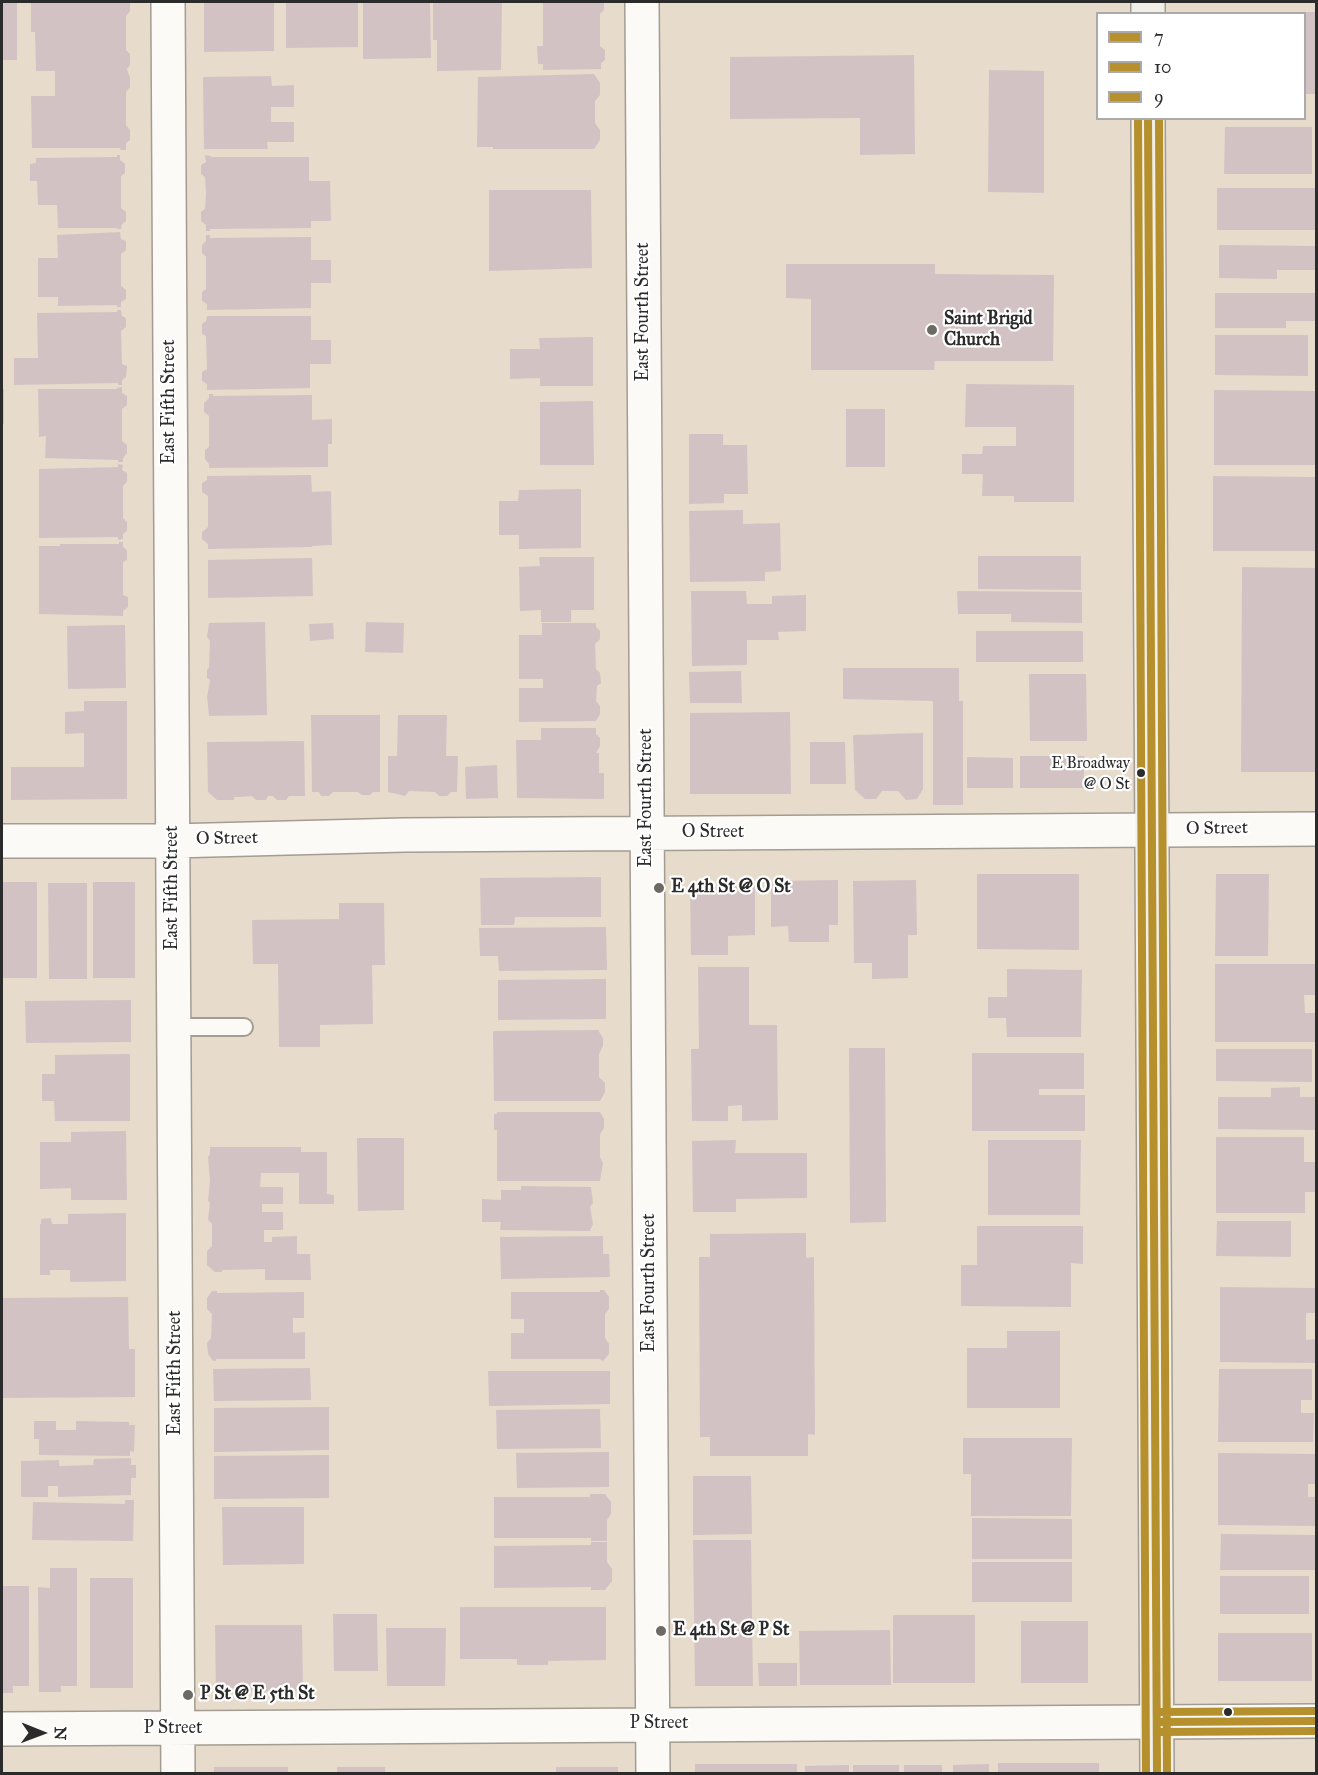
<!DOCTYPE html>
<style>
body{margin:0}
#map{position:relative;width:1318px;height:1775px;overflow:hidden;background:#e7dbcb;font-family:"IM FELL Great Primer",serif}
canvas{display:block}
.frame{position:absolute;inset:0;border:3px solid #2b2b2b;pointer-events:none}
.legend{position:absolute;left:1096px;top:12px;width:210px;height:108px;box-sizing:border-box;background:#fff;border:2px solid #aaa;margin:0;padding:8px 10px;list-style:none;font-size:18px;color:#2b2b2b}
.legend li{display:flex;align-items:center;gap:12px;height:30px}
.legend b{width:30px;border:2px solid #aaa}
.north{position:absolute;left:12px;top:1703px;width:60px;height:60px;-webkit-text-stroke:4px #fff;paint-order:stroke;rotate:91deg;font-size:16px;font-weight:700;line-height:24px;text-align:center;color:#2b2b2b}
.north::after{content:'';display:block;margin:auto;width:21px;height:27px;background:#2b2b2b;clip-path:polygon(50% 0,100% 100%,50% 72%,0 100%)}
</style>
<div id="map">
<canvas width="1318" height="1775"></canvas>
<div class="frame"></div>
<ul class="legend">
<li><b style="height:8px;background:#b5902c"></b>7</li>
<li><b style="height:8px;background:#b5902c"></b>10</li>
<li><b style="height:8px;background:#b5902c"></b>9</li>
</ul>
<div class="north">N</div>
</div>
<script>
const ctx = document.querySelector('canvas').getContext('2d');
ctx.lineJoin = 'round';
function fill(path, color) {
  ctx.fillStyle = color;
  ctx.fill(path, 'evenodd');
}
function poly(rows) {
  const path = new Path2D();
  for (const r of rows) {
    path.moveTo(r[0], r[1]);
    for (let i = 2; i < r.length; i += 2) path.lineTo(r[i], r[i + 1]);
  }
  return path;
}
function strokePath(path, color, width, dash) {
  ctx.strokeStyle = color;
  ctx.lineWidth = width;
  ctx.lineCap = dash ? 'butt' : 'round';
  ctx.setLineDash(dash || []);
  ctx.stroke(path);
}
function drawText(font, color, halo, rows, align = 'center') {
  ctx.font = font + ' "IM FELL Great Primer",serif';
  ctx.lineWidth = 4.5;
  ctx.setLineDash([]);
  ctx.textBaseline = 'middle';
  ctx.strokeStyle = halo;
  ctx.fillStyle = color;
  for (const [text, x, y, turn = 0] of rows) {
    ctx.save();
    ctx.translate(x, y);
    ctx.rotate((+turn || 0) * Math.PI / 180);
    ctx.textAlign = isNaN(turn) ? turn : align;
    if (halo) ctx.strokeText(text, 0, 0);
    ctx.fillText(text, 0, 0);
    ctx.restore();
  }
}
fill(poly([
 [2,2,17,2,17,60,2,60],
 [31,2,130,2,130,11,126,16,126,50,130,54,130,65,127,69,130,78,130,87,126,92,126,125,130,130,130,140,126,143,126,150,120,150,121,148,32,148,31,96,55,96,55,71,36,71,35,32,31,32],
 [204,2,274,2,274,51,204,52],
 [286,2,358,2,358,47,286,48],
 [363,2,430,2,431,58,363,59],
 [433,2,502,2,501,70,437,71,437,40,433,40],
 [543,2,604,2,604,10,600,14,600,46,605,50,605,60,601,63,601,69,543,70,543,64,538,64,537,46,543,46],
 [1305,12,1316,12,1316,94,1305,94],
 [914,55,915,154,860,155,860,118,730,119,730,57],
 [989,70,1044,71,1044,193,988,192],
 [594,74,600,83,600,95,595,101,595,123,600,130,600,140,594,149,493,149,493,147,477,147,478,77],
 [271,76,272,86,294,85,294,107,271,107,271,122,294,122,294,142,267,142,268,149,204,149,203,77],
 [1225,127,1312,127,1312,174,1224,174],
 [117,155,120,155,120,160,125,164,125,173,121,176,121,208,126,212,126,221,122,224,121,229,117,229,117,228,58,228,57,205,38,205,37,181,30,181,30,164,36,163,36,158,117,157],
 [205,155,211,156,211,157,309,157,309,181,330,181,331,221,311,221,311,228,210,229,210,231,206,231,206,225,201,221,201,212,205,209,206,193,205,177,201,174,201,165,206,162],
 [1217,188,1316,188,1316,230,1217,230],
 [489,190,591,190,592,268,489,271],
 [120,232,121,239,126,241,126,250,121,254,121,286,126,290,126,299,121,302,121,307,117,307,117,305,58,306,58,297,38,297,38,258,58,258,57,235],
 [206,235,210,235,210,238,311,237,311,260,331,260,331,283,311,283,311,308,207,310,207,304,202,301,202,292,206,289,206,257,202,253,202,245,206,241],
 [1219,245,1316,246,1316,270,1277,270,1277,279,1219,278],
 [786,264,935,264,935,274,1054,275,1053,361,935,361,934,370,811,370,811,299,786,298],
 [1215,293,1315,293,1315,321,1286,321,1286,328,1215,328],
 [117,310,121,310,122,316,126,318,126,327,121,331,122,364,127,366,126,377,122,380,122,385,118,385,118,383,14,385,14,358,38,358,37,313,117,312],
 [207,316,311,316,311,340,331,340,331,364,310,364,310,388,207,390,207,384,202,381,202,372,207,369,206,336,202,334,202,324,206,321],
 [1215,335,1308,335,1308,376,1215,375],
 [593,337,593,386,540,386,540,378,510,379,510,349,540,349,539,338],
 [966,384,1074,385,1074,502,1014,502,1014,496,982,496,983,474,962,474,962,454,982,454,983,446,1016,446,1016,427,965,427],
 [122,387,122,393,127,396,127,405,122,409,122,441,127,445,127,453,123,458,123,462,118,462,118,460,45,458,46,436,39,437,38,389,117,389,117,388],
 [2,389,4,389,4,424,2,424],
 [1214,390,1316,391,1316,465,1214,465],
 [209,394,213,394,213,396,312,395,312,420,332,419,332,444,328,444,328,467,209,468,209,464,205,459,205,450,209,447,209,416,204,412,204,403,209,398],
 [593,401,594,465,540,465,540,402],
 [846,409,885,409,885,467,846,467],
 [689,434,723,434,723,445,747,445,748,494,724,494,724,503,689,504],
 [118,464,123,465,122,470,127,473,127,482,123,486,123,518,127,522,127,531,123,534,123,539,118,540,118,537,39,538,39,469,118,467],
 [311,475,312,492,331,491,332,545,312,546,312,547,208,549,208,544,202,539,202,532,208,527,208,496,202,492,202,483,207,480,207,476],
 [1213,476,1316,477,1316,551,1213,551],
 [581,489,581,548,519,549,519,535,499,535,499,501,518,501,519,490],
 [743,510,743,524,780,523,781,571,765,572,765,581,690,582,689,511],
 [119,542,123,542,123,547,127,550,127,560,123,562,123,595,128,597,128,607,123,611,123,616,39,614,39,546,60,546,60,544,119,544],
 [978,556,1081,556,1081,590,978,589],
 [539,557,594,557,594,610,571,610,571,622,541,622,541,610,520,611,519,567,540,566],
 [312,558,313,596,208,598,208,560],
 [1242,567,1316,568,1316,772,1241,772],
 [691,591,746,591,747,604,772,604,772,596,806,595,806,631,778,632,779,640,747,640,747,665,692,666],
 [957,591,1082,592,1082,623,1011,622,1011,614,958,614],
 [265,622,267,715,209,716,207,697,210,680,207,678,207,670,209,667,210,641,207,637,209,623],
 [366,622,404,623,403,653,365,652],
 [333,623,334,639,310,641,309,624],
 [542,623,596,623,596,627,600,631,600,639,595,644,596,669,600,673,601,683,597,686,596,701,600,706,600,714,596,721,519,722,519,688,543,688,543,679,519,679,519,635,542,635],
 [125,625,126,688,68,689,67,626],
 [976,631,1083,631,1083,662,976,662],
 [843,668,959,668,959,701,963,701,963,805,933,805,933,701,843,699],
 [741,671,742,703,690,703,689,672],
 [1029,674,1086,674,1087,741,1030,741],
 [84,701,127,701,127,799,11,800,11,767,84,767,84,733,65,734,65,712,84,711],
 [790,712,791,794,690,794,690,713],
 [311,715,380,715,380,792,373,792,370,795,362,795,358,792,333,792,329,796,321,796,319,792,312,792],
 [398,715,447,715,446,756,458,756,457,792,451,792,447,796,439,796,435,792,409,791,405,796,388,792,388,756,397,756],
 [541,728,596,728,596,734,600,738,600,746,596,753,599,753,599,773,604,773,604,799,517,798,516,740,541,740],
 [923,733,923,789,917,799,906,800,898,791,882,791,876,799,865,799,855,790,853,735],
 [304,741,305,796,289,796,286,800,277,800,273,796,268,796,266,800,256,800,252,796,240,797,234,797,234,800,217,800,208,792,207,742],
 [810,742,845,742,846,784,810,784],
 [1020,756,1084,756,1084,788,1020,788],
 [967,757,1013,758,1013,788,967,788],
 [497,765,498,798,466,799,465,767],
 [977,874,1079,874,1079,950,977,949],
 [1216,874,1269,874,1268,956,1215,956],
 [601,877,601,917,515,917,514,925,481,925,480,878],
 [838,880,838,925,829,925,829,942,789,942,788,926,771,927,771,881],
 [916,880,917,935,908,935,908,978,872,979,872,963,854,963,853,881],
 [2,882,37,882,37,978,2,978],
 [93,882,135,882,135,978,93,978],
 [48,883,87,883,87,979,49,979],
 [755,886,755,935,728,936,728,955,691,955,690,887],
 [339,903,384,903,385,965,372,965,373,1024,320,1025,320,1047,279,1047,278,964,253,964,252,920,339,919],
 [606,927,607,970,499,971,498,956,480,956,479,928],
 [1215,964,1316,964,1316,995,1304,995,1305,1013,1316,1013,1316,1042,1215,1042],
 [698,967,749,967,749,1025,777,1025,778,1120,742,1121,742,1105,728,1106,728,1121,692,1121,691,1049,699,1049],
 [1007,969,1082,970,1081,1037,1007,1037,1006,1018,988,1018,988,997,1007,997],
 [606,979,606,1019,498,1020,498,980],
 [131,1000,131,1042,26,1043,25,1001],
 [598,1030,603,1038,603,1046,599,1054,599,1077,605,1083,605,1092,600,1101,494,1101,493,1031],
 [849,1048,885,1048,886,1222,850,1223],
 [1216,1049,1312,1049,1312,1082,1216,1081],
 [972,1053,1084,1053,1084,1089,1039,1089,1039,1095,1085,1095,1085,1131,972,1131],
 [130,1054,130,1121,55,1121,54,1101,42,1101,42,1074,55,1074,55,1055],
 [1300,1087,1300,1097,1315,1097,1315,1130,1218,1129,1218,1097,1271,1097,1271,1088],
 [497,1112,600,1112,604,1119,604,1128,600,1134,600,1157,603,1163,600,1181,497,1181,497,1130,494,1130,494,1114,497,1114],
 [126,1131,127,1200,71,1200,71,1188,40,1189,40,1142,71,1142,71,1132],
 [1216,1137,1304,1137,1304,1162,1316,1162,1316,1192,1305,1192,1305,1213,1216,1213],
 [357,1138,404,1138,404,1210,358,1211],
 [736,1140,735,1153,807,1153,807,1198,736,1199,736,1212,693,1212,692,1141],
 [988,1140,1081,1140,1080,1215,988,1215],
 [210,1147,301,1147,301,1152,327,1152,327,1194,334,1195,334,1204,299,1204,299,1173,261,1173,260,1187,283,1187,283,1204,262,1204,262,1212,283,1212,283,1230,264,1230,264,1242,272,1242,272,1237,297,1236,297,1254,310,1254,311,1280,265,1280,265,1269,222,1270,222,1272,215,1272,207,1265,207,1251,212,1246,212,1224,208,1220,210,1203,208,1201,210,1181,208,1157,210,1154],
 [521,1186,591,1187,593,1203,590,1207,593,1224,590,1231,500,1230,501,1222,482,1222,482,1199,501,1200,501,1190,521,1190],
 [126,1213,126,1281,70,1282,70,1270,50,1270,50,1275,40,1275,40,1224,41,1224,41,1219,51,1218,52,1224,68,1224,68,1214],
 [1217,1221,1291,1221,1291,1257,1216,1256],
 [977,1226,1083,1226,1083,1264,1071,1263,1071,1307,961,1306,961,1265,977,1265],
 [806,1233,806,1258,814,1257,815,1435,808,1434,808,1456,710,1456,710,1437,700,1437,699,1257,710,1257,710,1234],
 [603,1236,603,1254,609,1254,610,1277,501,1279,500,1237],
 [1220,1287,1316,1288,1316,1313,1306,1313,1306,1340,1316,1339,1316,1363,1220,1362],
 [600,1290,604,1290,609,1297,609,1309,605,1314,605,1338,609,1344,609,1354,603,1361,600,1359,511,1359,511,1333,524,1333,524,1319,511,1319,511,1292,600,1292],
 [212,1291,217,1291,217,1293,304,1292,304,1318,293,1318,293,1333,305,1332,305,1359,216,1359,216,1361,213,1361,208,1354,207,1343,211,1338,212,1314,207,1309,207,1298],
 [128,1297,129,1349,135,1349,135,1397,2,1398,2,1298],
 [1007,1331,1060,1331,1060,1408,967,1408,967,1348,1007,1348],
 [310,1368,311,1400,214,1401,213,1369],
 [1219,1369,1312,1369,1312,1400,1301,1400,1301,1413,1314,1413,1313,1442,1218,1442],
 [488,1371,610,1371,610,1404,489,1406],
 [329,1407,329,1450,214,1452,214,1408],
 [600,1409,601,1448,497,1449,496,1410],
 [34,1421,56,1421,56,1430,76,1430,76,1421,129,1422,129,1425,135,1425,134,1452,130,1451,130,1456,39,1455,39,1439,34,1439],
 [963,1438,1072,1438,1071,1516,971,1516,971,1474,963,1474],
 [609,1452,609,1487,517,1488,516,1453],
 [1218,1453,1316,1454,1316,1484,1308,1484,1308,1497,1316,1497,1316,1526,1218,1525],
 [329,1455,329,1498,214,1499,214,1456],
 [131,1458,131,1465,136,1465,136,1478,131,1478,131,1495,58,1497,58,1486,48,1486,48,1497,21,1497,21,1461,59,1460,59,1466,93,1465,94,1459],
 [693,1476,751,1476,752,1534,693,1535],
 [590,1494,605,1494,611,1502,611,1514,607,1520,607,1541,591,1541,591,1538,494,1538,494,1497,590,1497],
 [125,1500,134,1500,133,1541,32,1540,33,1502,125,1504],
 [222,1507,304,1507,304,1564,223,1565],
 [972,1518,1072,1519,1072,1559,972,1559],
 [1221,1534,1316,1535,1316,1570,1220,1570],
 [693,1540,751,1540,753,1686,695,1686],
 [591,1542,607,1542,607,1562,612,1569,612,1581,605,1590,591,1590,591,1587,494,1588,494,1546,591,1545],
 [972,1562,1072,1562,1072,1602,972,1602],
 [50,1568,77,1568,77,1686,61,1686,61,1692,39,1692,38,1587,50,1588],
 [1220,1576,1309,1576,1309,1614,1220,1614],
 [90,1578,133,1578,133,1688,90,1688],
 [2,1586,29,1586,29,1686,13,1686,13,1693,2,1693],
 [460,1607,606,1607,606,1660,548,1661,548,1665,517,1665,517,1659,460,1659],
 [333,1614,377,1614,378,1671,334,1671],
 [893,1615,975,1615,975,1683,893,1683],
 [1021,1621,1088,1621,1088,1683,1021,1683],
 [215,1625,302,1625,303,1691,216,1692],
 [386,1628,446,1628,445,1686,387,1686],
 [890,1630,891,1685,800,1685,799,1631],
 [1218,1633,1312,1633,1312,1681,1218,1681],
 [758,1663,797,1663,797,1686,759,1686],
 [998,1763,1099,1763,1099,1773,998,1773],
 [695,1764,797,1764,797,1773,695,1773],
 [989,1764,989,1773,953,1773,953,1765],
 [849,1765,849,1773,805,1773,805,1766],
 [853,1765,899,1765,899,1773,853,1773],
 [904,1765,942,1765,942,1773,904,1773],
 [214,1767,288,1767,288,1773,214,1773],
 [337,1767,385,1767,385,1773,337,1773],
 [556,1767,618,1767,618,1773,556,1773]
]), '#d3c2c4');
const service = poly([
 [174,1027,244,1027]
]);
const minor = poly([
 [168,2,178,1774],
 [642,2,653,1774],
 [2,841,172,841,404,835,1316,829],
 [2,1729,1316,1721]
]);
const secondary = poly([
 [1148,2,1148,14],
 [1148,118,1157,1774]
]);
strokePath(service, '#a39c92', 20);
strokePath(minor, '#a39c92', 36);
strokePath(secondary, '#a39c92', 36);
strokePath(service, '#fbfaf7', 16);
strokePath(minor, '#fbfaf7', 33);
strokePath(secondary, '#f2efe8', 33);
strokePath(poly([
 [1148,118,1157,1774],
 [1157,1722,1316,1721]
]), '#b5902c', 8);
strokePath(poly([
 [1138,118,1146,1774],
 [1157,1732,1316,1731]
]), '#b5902c', 8);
strokePath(poly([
 [1159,118,1167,1774],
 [1157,1712,1316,1711]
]), '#b5902c', 8);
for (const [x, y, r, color] of [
 [932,330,6,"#6d6963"],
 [1141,773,5,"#2b2b2b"],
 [659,888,6,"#6d6963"],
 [661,1631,6,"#6d6963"],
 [188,1695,6,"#6d6963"],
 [1228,1712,5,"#2b2b2b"]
]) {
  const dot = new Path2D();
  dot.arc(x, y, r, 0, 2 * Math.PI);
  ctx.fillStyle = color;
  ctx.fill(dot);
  strokePath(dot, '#fff', 2);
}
drawText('16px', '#2b2b2b', '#fff', [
 ["E Broadway",1130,764],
 ["@ O St",1130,785]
], 'right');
drawText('18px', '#2b2b2b', '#fff', [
 ["East Fourth Street",644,312,-90],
 ["East Fifth Street",170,402,-90],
 ["East Fourth Street",647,798,-90],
 ["O Street",1217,829,-1],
 ["O Street",713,833],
 ["O Street",227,839,-1],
 ["East Fifth Street",173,888,-90],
 ["East Fourth Street",650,1283,-90],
 ["East Fifth Street",176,1373,-90],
 ["P Street",659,1724],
 ["P Street",173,1729]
]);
drawText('bold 18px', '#2b2b2b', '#fff', [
 ["Saint Brigid",944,320],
 ["Church",944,341],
 ["E 4th St @ O St",671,888],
 ["E 4th St @ P St",673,1631],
 ["P St @ E 5th St",200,1695]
], 'left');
</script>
